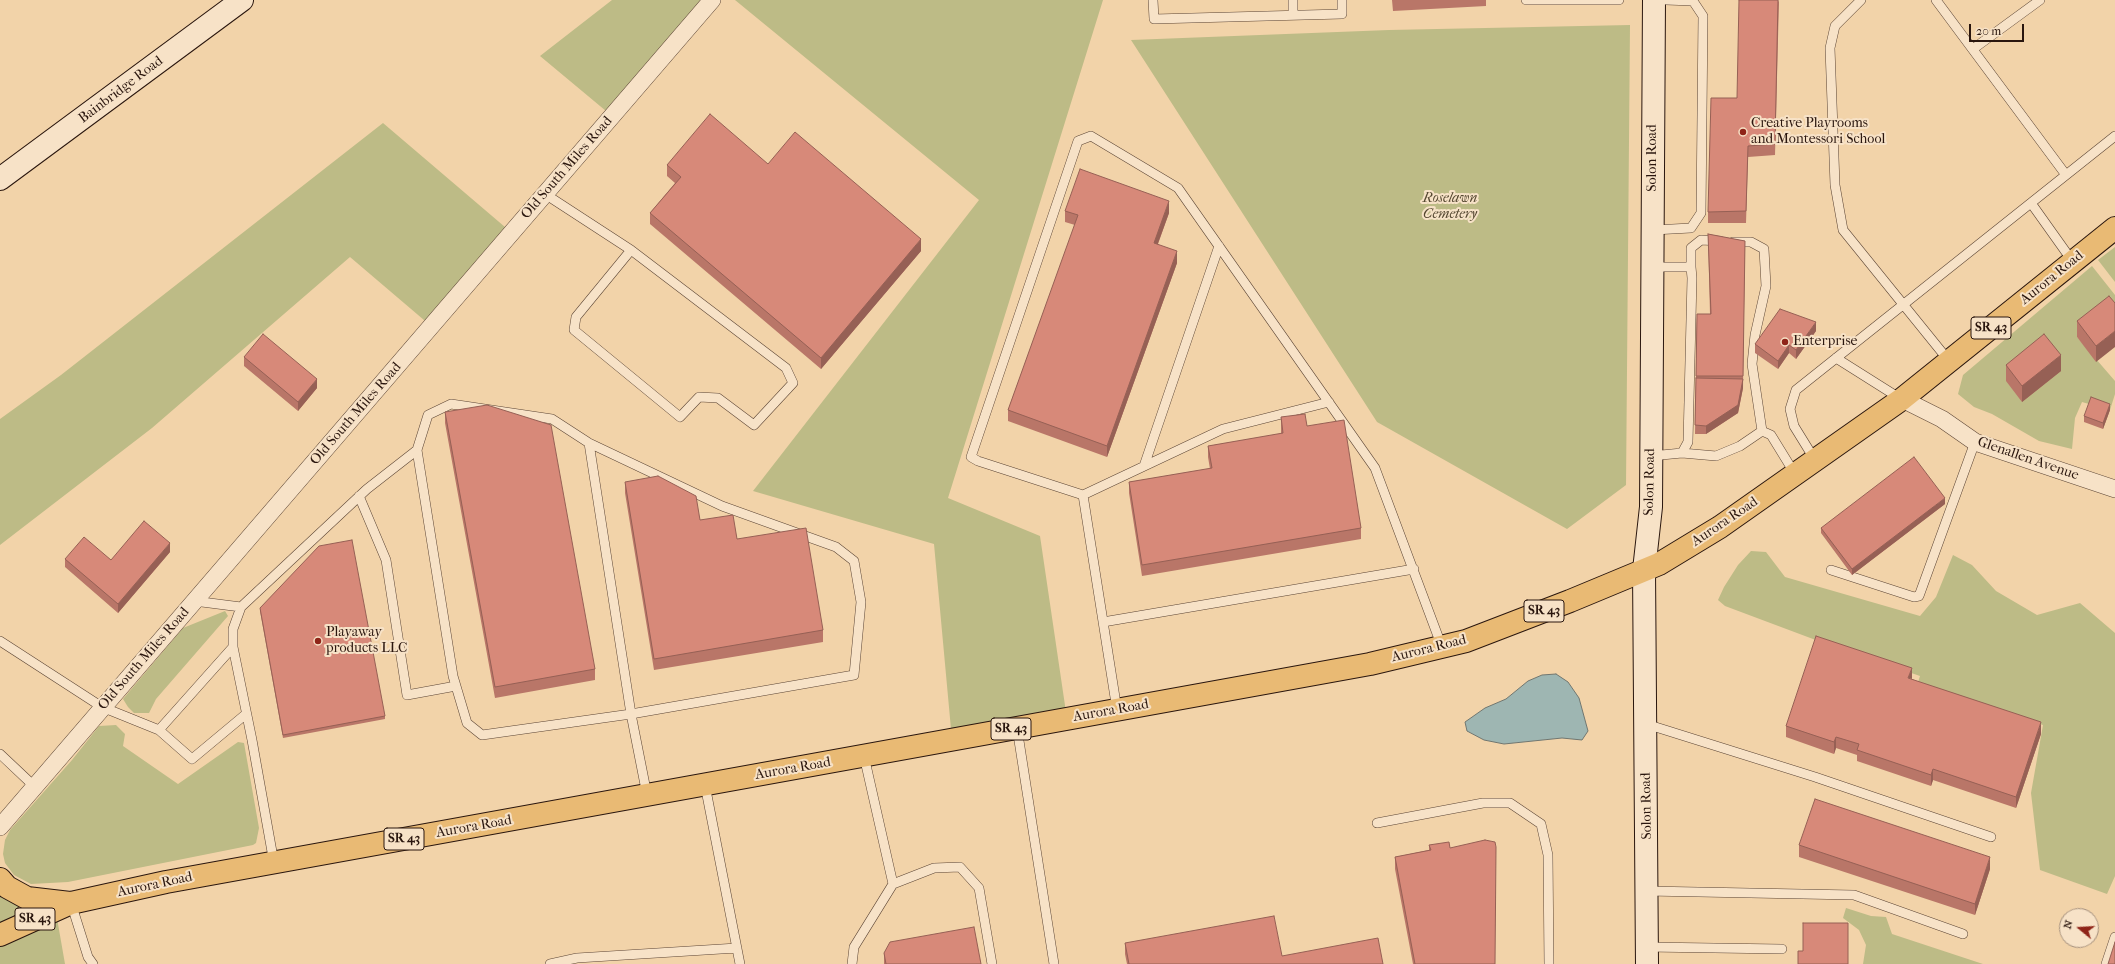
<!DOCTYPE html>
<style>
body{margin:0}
#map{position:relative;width:2115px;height:964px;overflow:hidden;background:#f2d3a9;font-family:"IM FELL French Canon",serif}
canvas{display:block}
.north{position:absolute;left:2059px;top:908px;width:40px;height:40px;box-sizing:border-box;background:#f7e2c7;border:1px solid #a5907d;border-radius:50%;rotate:288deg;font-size:11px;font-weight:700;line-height:16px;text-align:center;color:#2a160e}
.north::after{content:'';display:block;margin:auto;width:14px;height:18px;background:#8f2418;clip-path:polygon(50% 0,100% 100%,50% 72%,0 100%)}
.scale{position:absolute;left:1969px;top:24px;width:55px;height:18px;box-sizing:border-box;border:2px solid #2a160e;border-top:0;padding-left:5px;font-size:12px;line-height:14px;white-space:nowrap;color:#2a160e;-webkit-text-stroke:3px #f7e2c7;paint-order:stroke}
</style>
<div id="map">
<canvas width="2115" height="964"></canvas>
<div class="north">N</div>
<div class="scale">20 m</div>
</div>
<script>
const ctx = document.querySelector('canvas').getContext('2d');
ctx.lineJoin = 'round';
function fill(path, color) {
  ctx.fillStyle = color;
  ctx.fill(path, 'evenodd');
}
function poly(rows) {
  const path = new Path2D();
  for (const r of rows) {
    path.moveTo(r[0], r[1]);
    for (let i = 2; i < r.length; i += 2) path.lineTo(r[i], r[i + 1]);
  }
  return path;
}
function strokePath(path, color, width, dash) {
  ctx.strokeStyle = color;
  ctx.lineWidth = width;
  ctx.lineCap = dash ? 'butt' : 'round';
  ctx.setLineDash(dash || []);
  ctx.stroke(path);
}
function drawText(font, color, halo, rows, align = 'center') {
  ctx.font = font + ' "IM FELL French Canon",serif';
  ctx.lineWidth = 4;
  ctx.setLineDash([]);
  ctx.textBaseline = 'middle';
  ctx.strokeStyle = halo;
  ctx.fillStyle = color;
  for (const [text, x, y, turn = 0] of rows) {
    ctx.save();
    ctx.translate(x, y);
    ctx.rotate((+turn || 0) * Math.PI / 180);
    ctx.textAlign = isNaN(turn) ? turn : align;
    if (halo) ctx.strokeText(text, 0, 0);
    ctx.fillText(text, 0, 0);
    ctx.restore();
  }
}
fill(poly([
 [612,0,712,0,612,116,540,56],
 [735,0,1103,0,948,498,1040,536,1067,719,952,740,934,544,753,491,979,200],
 [1630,25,1626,485,1567,529,1377,422,1131,40,1389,30],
 [383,123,512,233,431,326,350,257,152,428,0,545,0,419,61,375],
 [2115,247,2115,282,2098,260],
 [2092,266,2115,295,2115,319,2077,337,2115,381,2115,394,2110,410,2082,402,2075,418,2072,449,2039,441,1992,414,1974,407,1958,394,1963,375],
 [1751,551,1766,552,1785,577,1920,616,1936,597,1953,555,1972,565,1996,591,2037,615,2080,603,2115,633,2115,876,2107,894,2040,870,2031,793,2043,725,1917,685,1920,676,1813,639,1725,606,1718,600,1724,587,1738,565],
 [225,611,228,616,156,699,149,713,134,713,128,707,123,699,183,628],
 [116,725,125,734,123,746,178,784,238,742,244,743,259,828,256,843,253,845,68,882,31,884,14,875,5,863,3,854,5,840,10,830,72,760,99,726],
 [0,879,54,901,65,964,0,964],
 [1846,908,1871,916,1886,917,1892,934,1983,964,1863,964,1866,945,1859,930,1843,918]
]), '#bdbb86');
const water = poly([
 [1556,674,1568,682,1579,698,1588,731,1582,740,1562,738,1504,744,1484,740,1467,731,1465,722,1485,708,1506,699,1528,681,1542,675,1556,674]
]);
fill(water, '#9eb6b2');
strokePath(water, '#707670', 1);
const lane = poly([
 [1153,0,1154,19,1342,14,1342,0],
 [1293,0,1293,15],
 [1526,0,1619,0],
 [1861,0,1835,26,1830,48,1835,185,1843,230,1949,361],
 [1936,0,2066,175],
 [1973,49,2040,0],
 [545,194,631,250,786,368,793,383,754,425,718,398,699,397,680,417,574,330,576,317,631,250],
 [2031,203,2073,262],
 [1653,230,1691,228,1701,213,1703,16,1693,1,1666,0],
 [1733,242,1751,242,1764,249,1766,286,1755,335,1752,364,1762,431],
 [1691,267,1691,248,1701,240,1720,241],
 [1836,358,1901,399],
 [451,404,552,419,589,443,722,506,836,547,854,561,861,602,854,675,631,714,482,735,467,723,453,676,417,450,428,415,451,404],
 [589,443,631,714,647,795],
 [1682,453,1716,456,1740,446,1762,431,1771,435,1795,474],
 [1651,456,1682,453,1688,442,1692,278,1691,267,1652,267],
 [1815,460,1794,426,1790,409,1796,390,2115,136],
 [1144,466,1219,246],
 [1083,495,1223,429,1329,402],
 [359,496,386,560,407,695,456,686],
 [1831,570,1914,597,1919,596,1975,442],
 [194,601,241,607,367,489,417,450],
 [241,607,233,629,233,647,252,740,274,863],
 [1103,622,1414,569],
 [0,641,102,707,159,730,192,759,246,714],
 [1117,710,1083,495,978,461,971,457,1078,141,1091,136,1178,188,1375,468,1442,647],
 [1646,724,1815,777,1991,837],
 [1017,728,1054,964],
 [159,730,233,647],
 [0,754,35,787],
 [864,756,893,884],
 [705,785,740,964],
 [1377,823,1483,803,1510,803,1541,824,1548,855,1549,964],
 [1647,891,1854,895,1963,934],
 [71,903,88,957,93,964],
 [1647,947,1782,949],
 [550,964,577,958,737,948],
 [852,964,854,947,893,884,934,868,960,867,979,888,992,964],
 [2106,964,2115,937]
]);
const street = poly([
 [1902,399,1942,419,1975,442,2115,489],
 [0,827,712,0]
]);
const secondary = poly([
 [0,179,242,0],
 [1647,964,1644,570,1651,507,1654,0]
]);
const primary = poly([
 [0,879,7,887,27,898,70,903],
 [0,935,71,903,166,882,1370,664,1466,641,1570,601,1659,564,1720,527,1902,399,2115,228]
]);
strokePath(lane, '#5c4535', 10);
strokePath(street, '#5c4535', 18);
strokePath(secondary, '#2a160e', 24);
strokePath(primary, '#2a160e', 24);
strokePath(lane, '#f7e2c7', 9);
strokePath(street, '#f7e2c7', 17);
strokePath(secondary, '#f7e2c7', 22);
strokePath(primary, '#e9ba74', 22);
fill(poly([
 [1392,0,1486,0,1486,6,1393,11],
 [1779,0,1775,155,1748,157,1746,223,1708,223,1708,212,1737,98],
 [768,164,921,251,821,369,650,224,650,213,675,183,667,176,667,165],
 [1065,211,1169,213,1158,244,1177,263,1107,457,1008,421,1008,410,1075,225,1065,222],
 [1708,234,1745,241,1743,388,1738,413,1706,434,1695,434,1697,314,1710,314],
 [2115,303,2096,362,2077,337,2077,321],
 [1816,331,1796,359,1789,353,1778,369,1755,353,1755,344],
 [244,357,317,388,298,411,244,366],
 [2006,365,2061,371,2022,402,2006,381],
 [2110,410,2103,429,2084,422,2084,416],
 [445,412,595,669,595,680,495,698,445,423],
 [1281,417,1307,426,1361,528,1361,539,1142,576,1129,493,1129,482,1210,469,1208,457,1208,446,1281,434],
 [625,482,737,539,823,630,823,642,654,670,625,493],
 [1945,504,1852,575,1821,533,1821,528],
 [170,552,118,613,65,567,65,559,111,560],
 [260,608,385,716,385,719,283,738,260,611],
 [1912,679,2041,734,2016,808,1933,780,1931,786,1857,761,1857,755,1836,748,1834,754,1786,737,1786,726],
 [1429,845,1450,848,1495,964,1413,964,1395,869,1395,857,1429,850],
 [1799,845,1990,869,1975,915,1799,857],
 [1125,943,1282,956,1383,964,1127,964,1125,954],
 [884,953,981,964,884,964]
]), '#b97668');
fill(poly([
 [1169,201,1169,213,1154,254,1154,243],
 [921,239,921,251,821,369,821,358],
 [1177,251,1177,263,1107,457,1107,446],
 [1816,322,1816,331,1796,359,1796,350],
 [2115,331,2115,347,2096,362,2096,346],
 [1789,345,1789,353,1778,369,1778,361],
 [2061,355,2061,371,2022,402,2022,386],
 [317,379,317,388,298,411,298,402],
 [1743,379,1743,388,1738,413,1706,434,1706,426],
 [2110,404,2110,410,2103,429,2103,423],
 [1945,498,1945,504,1852,575,1852,569],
 [170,543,170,552,118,613,118,604],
 [1912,668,1912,679,1908,678],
 [2041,722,2041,734,2016,808,2016,797],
 [1836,737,1836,748,1834,754,1834,742],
 [1933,769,1933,780,1931,786,1931,775],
 [1990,857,1990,869,1975,915,1975,904]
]), '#966055');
const building = poly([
 [1739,0,1778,0,1775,144,1748,146,1746,211,1708,212,1711,98,1737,98,1739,0],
 [710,114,768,164,795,132,921,239,821,358,650,213,681,177,667,165,710,114],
 [1080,169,1169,201,1154,243,1177,251,1107,446,1008,410,1078,215,1065,211,1080,169],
 [1708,234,1745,241,1743,376,1696,376,1697,314,1711,314,1708,234],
 [2109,296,2115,303,2115,331,2096,346,2077,321,2109,296],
 [1780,309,1816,322,1796,350,1789,345,1778,361,1755,344,1780,309],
 [263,334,317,379,298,402,244,357,263,334],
 [2044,334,2061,355,2022,386,2006,365,2044,334],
 [1696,378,1743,379,1738,405,1706,426,1695,425,1696,378],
 [2091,397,2110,404,2103,423,2084,416,2091,397],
 [487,405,551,425,595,669,495,687,445,412,487,405],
 [1305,414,1307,426,1344,420,1361,528,1142,565,1129,482,1212,468,1208,446,1283,433,1281,417,1305,414],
 [1914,457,1945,498,1852,569,1821,528,1914,457],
 [658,476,696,496,700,520,733,515,737,539,806,528,823,630,654,659,625,482,658,476],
 [144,521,170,543,118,604,65,559,84,537,111,560,144,521],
 [352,540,385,716,283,735,260,608,319,546,352,540],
 [1816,636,1912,668,1908,678,2041,722,2016,797,1933,769,1931,775,1857,750,1859,744,1836,737,1834,742,1786,726,1816,636],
 [1815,799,1990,857,1975,904,1799,845,1815,799],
 [1485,840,1495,842,1496,847,1495,964,1415,964,1395,857,1431,850,1429,845,1449,842,1450,848,1485,840],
 [1274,916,1282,956,1378,938,1383,964,1129,964,1125,943,1274,916],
 [1803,923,1848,923,1848,964,1798,964,1798,951,1803,951,1803,923],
 [974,927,981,964,886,964,884,953,890,942,974,927],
 [2115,942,2115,964,2108,964,2115,942]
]);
fill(building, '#d78979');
strokePath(building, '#966055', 1);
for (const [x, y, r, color] of [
 [1743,132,4,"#8f2418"],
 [1785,342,4,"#8f2418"],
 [318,641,4,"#8f2418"]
]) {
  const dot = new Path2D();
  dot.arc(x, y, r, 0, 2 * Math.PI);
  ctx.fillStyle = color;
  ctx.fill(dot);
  strokePath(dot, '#f7e2c7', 1.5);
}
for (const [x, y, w] of [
 [1991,328,40],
 [1544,611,40],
 [1011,729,40],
 [404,839,40],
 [35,919,40]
]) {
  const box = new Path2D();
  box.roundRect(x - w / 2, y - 11, w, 22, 3);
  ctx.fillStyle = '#f7e2c7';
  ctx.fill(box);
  strokePath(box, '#2a160e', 1);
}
drawText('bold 13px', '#2a160e', null, [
 ["SR 43",1991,328],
 ["SR 43",1544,611],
 ["SR 43",1011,729],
 ["SR 43",404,839],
 ["SR 43",35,919]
]);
drawText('14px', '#2a160e', '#f7e2c7', [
 ["Bainbridge Road",121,90,-37],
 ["Solon Road",1653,158,-90],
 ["Old South Miles Road",567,168,-49],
 ["Aurora Road",2052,278,-39],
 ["Old South Miles Road",356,414,-49],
 ["Glenallen Avenue",2028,459,19],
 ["Solon Road",1650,482,-89],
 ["Aurora Road",1725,522,-34],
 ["Aurora Road",1429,649,-14],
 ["Old South Miles Road",144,659,-49],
 ["Aurora Road",1111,711,-10],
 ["Aurora Road",793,769,-10],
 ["Solon Road",1647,806,-91],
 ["Aurora Road",474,827,-10],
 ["Aurora Road",155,885,-12]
]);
drawText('14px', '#2a160e', '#f7e2c7', [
 ["Creative Playrooms",1751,124],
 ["and Montessori School",1751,140],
 ["Enterprise",1793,342],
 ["Playaway",326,633],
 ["products LLC",326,649]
], 'left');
drawText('italic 14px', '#564832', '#f7e2c7', [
 ["Roselawn",1450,199],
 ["Cemetery",1450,215]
]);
</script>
